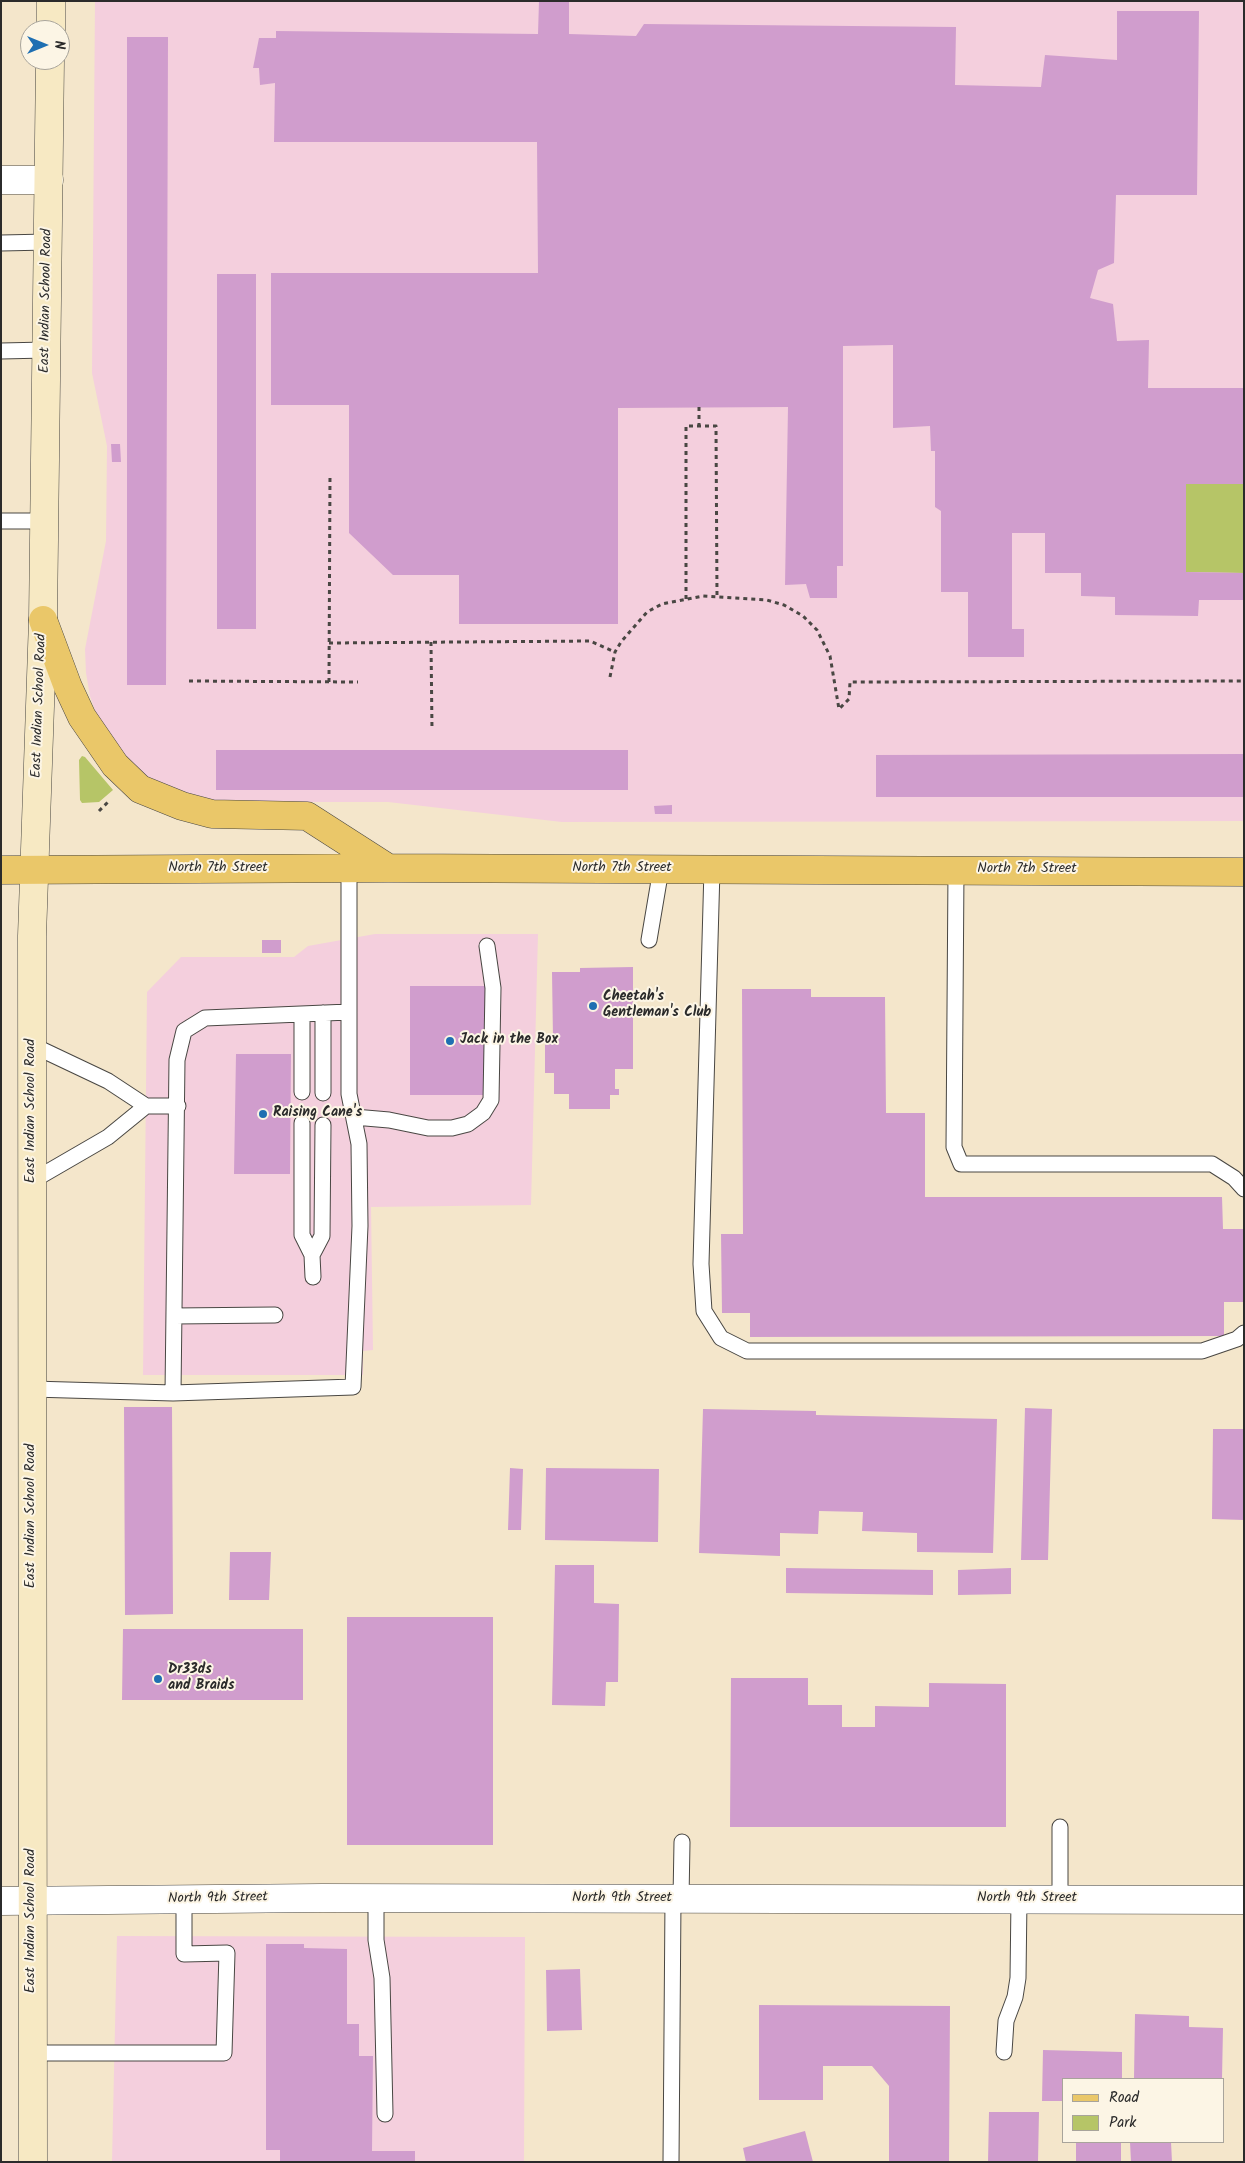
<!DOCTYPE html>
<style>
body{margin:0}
#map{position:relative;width:1245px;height:2163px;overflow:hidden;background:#f4e6cb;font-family:Kalam,sans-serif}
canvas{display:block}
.frame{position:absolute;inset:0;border:2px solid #2b2b2b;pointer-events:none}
.legend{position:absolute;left:1062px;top:2078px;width:162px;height:65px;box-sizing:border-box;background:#fcf5e5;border:1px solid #a8a49b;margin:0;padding:6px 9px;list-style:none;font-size:15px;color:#2b2b2b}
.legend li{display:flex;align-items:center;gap:10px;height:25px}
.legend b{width:25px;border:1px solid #a8a49b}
.north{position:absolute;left:20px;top:20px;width:50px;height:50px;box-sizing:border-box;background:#fcf5e5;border:1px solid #a8a49b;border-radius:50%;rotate:90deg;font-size:14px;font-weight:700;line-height:20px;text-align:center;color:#2b2b2b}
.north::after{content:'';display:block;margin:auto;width:18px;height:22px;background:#1f6fb2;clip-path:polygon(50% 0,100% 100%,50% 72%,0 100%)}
</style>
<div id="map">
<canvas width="1245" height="2163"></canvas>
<div class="frame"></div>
<ul class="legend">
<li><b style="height:6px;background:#eac769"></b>Road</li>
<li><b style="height:14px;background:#b6c567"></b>Park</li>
</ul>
<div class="north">N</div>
</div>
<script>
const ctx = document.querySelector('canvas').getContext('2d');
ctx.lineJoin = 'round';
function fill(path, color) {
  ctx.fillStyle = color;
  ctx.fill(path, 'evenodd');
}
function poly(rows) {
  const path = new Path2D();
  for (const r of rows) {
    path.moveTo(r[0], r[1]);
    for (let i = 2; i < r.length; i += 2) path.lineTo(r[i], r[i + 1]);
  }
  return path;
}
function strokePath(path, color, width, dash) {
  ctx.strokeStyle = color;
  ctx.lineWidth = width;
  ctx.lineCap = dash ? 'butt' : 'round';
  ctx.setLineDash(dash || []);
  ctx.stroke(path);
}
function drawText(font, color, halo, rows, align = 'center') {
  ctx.font = font + ' Kalam,sans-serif';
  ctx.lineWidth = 4;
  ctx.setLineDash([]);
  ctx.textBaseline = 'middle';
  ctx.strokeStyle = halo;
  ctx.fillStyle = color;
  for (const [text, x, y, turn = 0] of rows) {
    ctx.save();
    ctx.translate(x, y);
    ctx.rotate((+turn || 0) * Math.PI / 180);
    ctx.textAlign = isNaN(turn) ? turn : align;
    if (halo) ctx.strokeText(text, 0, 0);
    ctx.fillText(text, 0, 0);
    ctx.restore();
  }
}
fill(poly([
 [95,1,1244,1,1244,821,562,822,388,802,219,802,197,799,146,778,116,753,99,722,90,696,86,673,85,649,106,541,107,446,92,373],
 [375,934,538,934,531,1205,371,1207,373,1350,363,1351,363,1375,143,1375,147,992,181,957,294,957,308,946],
 [117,1936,525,1937,524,2162,112,2162]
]), '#f4cfdd');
fill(poly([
 [1186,484,1244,484,1244,573,1186,572],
 [82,756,85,757,113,790,99,802,82,803,80,800,79,760]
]), '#b6c567');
fill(poly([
 [539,1,569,1,569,34,636,36,644,24,956,27,955,85,1041,87,1045,55,1117,60,1117,11,1199,11,1197,195,1116,195,1114,263,1098,270,1090,298,1113,304,1117,341,1149,340,1148,388,1244,388,1244,484,1186,484,1186,572,1244,573,1244,600,1199,600,1198,616,1115,615,1115,597,1081,596,1081,573,1045,573,1045,533,1012,533,1012,629,1024,629,1024,657,968,657,968,592,941,592,941,511,935,507,935,451,931,451,930,426,893,428,893,345,843,346,843,566,837,566,837,598,810,598,806,584,785,585,788,407,618,408,618,624,459,624,459,575,393,575,349,533,349,405,271,405,271,273,538,273,537,142,274,142,275,83,260,85,259,68,253,68,259,38,276,38,276,31,538,34],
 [127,37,168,37,166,685,127,685],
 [217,274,256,274,256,629,217,629],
 [111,444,120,444,121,462,112,462],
 [216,750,628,750,628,790,216,790],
 [1244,754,1244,797,876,797,876,755],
 [672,805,672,814,655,814,654,806],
 [262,940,281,940,281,953,262,953],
 [633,967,633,1069,615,1069,615,1089,619,1089,619,1095,610,1095,610,1109,569,1109,569,1094,554,1094,554,1073,545,1073,545,1040,553,1039,552,972,580,972,580,968],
 [410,986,489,986,489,1095,410,1095],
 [742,989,811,989,811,997,885,997,886,1113,925,1113,925,1197,1222,1197,1223,1229,1244,1229,1244,1302,1224,1302,1224,1336,750,1337,750,1313,722,1313,721,1234,743,1234],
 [236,1054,291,1054,290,1174,234,1174],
 [124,1407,172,1407,173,1614,125,1615],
 [1025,1408,1052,1409,1048,1560,1021,1560],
 [703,1409,816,1411,816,1415,997,1419,993,1553,917,1552,917,1533,862,1531,863,1512,819,1511,818,1534,780,1533,780,1556,699,1553],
 [1213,1429,1244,1429,1244,1520,1212,1519],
 [510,1468,523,1469,521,1530,508,1530],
 [546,1468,659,1469,658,1542,545,1540],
 [230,1552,271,1552,269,1600,229,1600],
 [555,1565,594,1565,594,1603,619,1604,618,1682,606,1682,605,1706,552,1705],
 [786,1568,933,1570,933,1595,786,1593],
 [1011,1568,1011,1594,958,1595,958,1570],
 [347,1617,493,1617,493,1845,347,1845],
 [123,1629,303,1629,303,1700,122,1700],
 [731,1678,808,1678,808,1705,842,1705,842,1727,875,1727,875,1706,929,1707,929,1683,1006,1684,1006,1827,730,1827],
 [266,1944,304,1944,304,1948,347,1949,347,2024,359,2024,359,2056,373,2056,372,2151,415,2151,415,2162,280,2162,280,2150,266,2150],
 [580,1969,582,2030,547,2031,546,1970],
 [759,2005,950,2006,949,2162,889,2162,889,2086,872,2066,823,2066,823,2100,759,2100],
 [1135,2014,1189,2016,1189,2027,1223,2028,1222,2079,1134,2079],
 [1043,2050,1122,2052,1122,2079,1064,2079,1064,2101,1042,2101],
 [989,2112,1039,2112,1038,2162,988,2162],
 [805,2131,813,2162,746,2162,743,2148],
 [1076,2142,1121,2142,1121,2162,1076,2162],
 [1130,2142,1171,2142,1172,2162,1131,2162]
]), '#d09dcd');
const lane = poly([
 [1,243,48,242],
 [1,351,46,350],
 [1,521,45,521],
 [712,869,701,1264,704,1311,721,1338,747,1351,1202,1351,1237,1339,1244,1333],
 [956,870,954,1147,961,1164,1212,1164,1234,1178,1244,1189],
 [649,940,661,869],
 [302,1014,302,1092],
 [32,1045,108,1081,146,1106,178,1106],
 [323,1093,323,1013],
 [354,1117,389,1120,428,1128,452,1128,468,1124,483,1113,491,1100,493,988,487,946],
 [302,1123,302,1235,312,1255,313,1277],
 [32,1181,108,1137,146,1106],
 [312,1255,322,1236,323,1125],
 [174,1316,275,1315],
 [32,1389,173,1393,353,1387,360,1226,359,1144,349,1094,349,868],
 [173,1393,177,1060,184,1031,205,1018,349,1012],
 [376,1898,376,1940,382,1978,385,2114],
 [681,1899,682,1842],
 [1060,1899,1060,1827],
 [1004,2052,1006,2021,1015,1997,1018,1978,1019,1899],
 [33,2053,224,2053,227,1953,184,1954,184,1899],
 [671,2162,673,1899]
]);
const street = poly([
 [1,180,49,180],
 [1,1901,322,1898,1244,1900]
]);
const secondary = poly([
 [51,30,51,1],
 [33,2162,32,936,43,620,50,60]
]);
const primary = poly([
 [43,620,68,687,82,717,115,765,140,789,182,806,212,814,307,816,388,868],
 [1,870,388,868,1244,872]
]);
strokePath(lane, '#494743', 17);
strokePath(street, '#494743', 29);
strokePath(secondary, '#494743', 29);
strokePath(primary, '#494743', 29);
strokePath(poly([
 [699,407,699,426],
 [686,599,686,426,716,426,717,596],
 [431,642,432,730],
 [329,643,590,641,615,652],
 [610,677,615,652,621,642,647,612,662,604,703,596,767,600,784,605,803,616,817,630,830,656,839,709,849,699,850,682,1244,681],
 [189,681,358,682],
 [329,682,330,476],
 [99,811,108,802]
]), '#494743', 3, [4, 4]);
strokePath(lane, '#fff', 15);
strokePath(street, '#fff', 28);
strokePath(secondary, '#f7e9c3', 28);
strokePath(primary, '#eac769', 28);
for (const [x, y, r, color] of [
 [593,1006,5,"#1f6fb2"],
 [450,1041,5,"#1f6fb2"],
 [263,1114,5,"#1f6fb2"],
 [158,1679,5,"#1f6fb2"]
]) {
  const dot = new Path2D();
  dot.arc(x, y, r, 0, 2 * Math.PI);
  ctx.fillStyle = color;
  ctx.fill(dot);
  strokePath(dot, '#fcf5e5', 2);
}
drawText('14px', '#2b2b2b', '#fcf5e5', [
 ["East Indian School Road",47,301,-89],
 ["East Indian School Road",40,706,-88],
 ["North 7th Street",218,869],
 ["North 7th Street",622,869],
 ["North 7th Street",1027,870],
 ["East Indian School Road",32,1111,-90],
 ["East Indian School Road",32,1516,-90],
 ["North 9th Street",218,1899,-1],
 ["North 9th Street",622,1899],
 ["North 9th Street",1027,1899],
 ["East Indian School Road",32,1921,-90]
]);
drawText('bold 14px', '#2b2b2b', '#fcf5e5', [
 ["Cheetah's",603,998],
 ["Gentleman's Club",603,1014],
 ["Jack in the Box",460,1041],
 ["Raising Cane's",273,1114],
 ["Dr33ds",168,1671],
 ["and Braids",168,1687]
], 'left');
</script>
